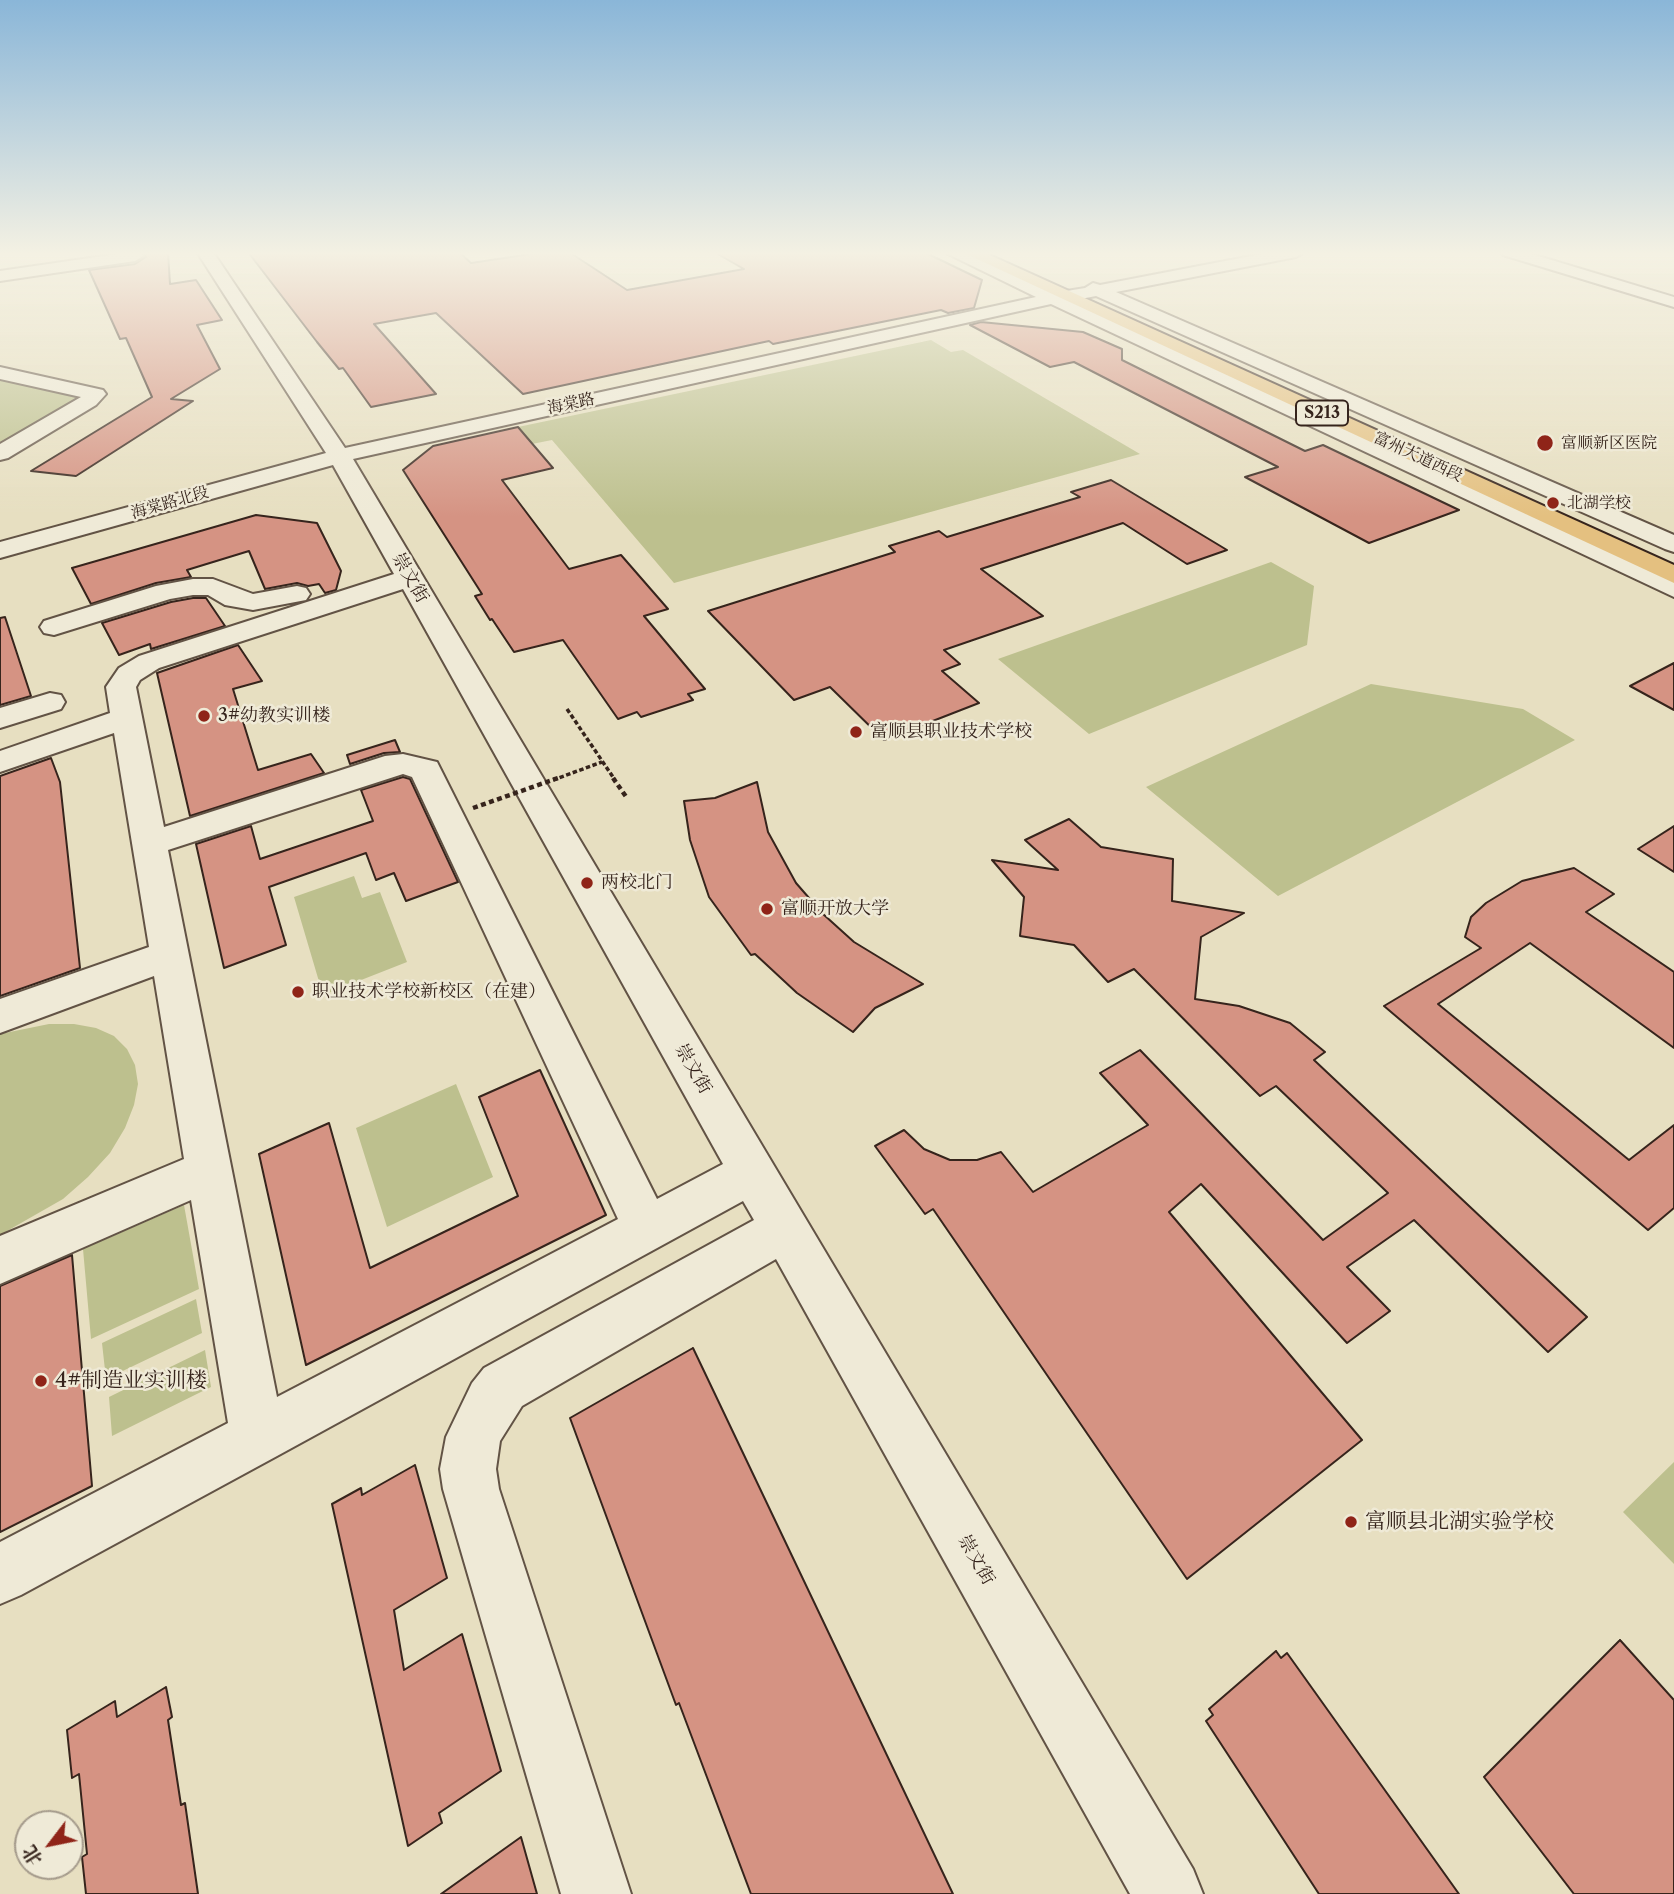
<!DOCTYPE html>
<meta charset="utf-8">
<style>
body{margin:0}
#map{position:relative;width:1674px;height:1894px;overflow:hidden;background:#e7dfc1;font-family:"Libre Caslon Text","Noto Serif SC",serif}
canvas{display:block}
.north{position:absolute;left:14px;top:1810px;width:70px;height:70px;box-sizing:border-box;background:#efead7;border:2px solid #a59b8c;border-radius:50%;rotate:238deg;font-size:19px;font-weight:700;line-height:28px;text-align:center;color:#36241c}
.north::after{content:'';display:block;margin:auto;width:24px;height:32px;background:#8f2418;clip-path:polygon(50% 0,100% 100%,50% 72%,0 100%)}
</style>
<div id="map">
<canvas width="1674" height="1894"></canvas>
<div class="north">北</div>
</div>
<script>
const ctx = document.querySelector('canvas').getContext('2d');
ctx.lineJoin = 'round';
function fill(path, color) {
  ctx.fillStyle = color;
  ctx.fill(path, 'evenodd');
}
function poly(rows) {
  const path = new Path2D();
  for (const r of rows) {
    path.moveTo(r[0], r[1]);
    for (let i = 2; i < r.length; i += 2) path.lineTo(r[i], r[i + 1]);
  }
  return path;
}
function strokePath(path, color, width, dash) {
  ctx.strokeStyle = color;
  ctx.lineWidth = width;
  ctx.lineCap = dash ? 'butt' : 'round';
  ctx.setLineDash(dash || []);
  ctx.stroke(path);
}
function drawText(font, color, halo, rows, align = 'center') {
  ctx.font = font + ' "Libre Caslon Text","Noto Serif SC",serif';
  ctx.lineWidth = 5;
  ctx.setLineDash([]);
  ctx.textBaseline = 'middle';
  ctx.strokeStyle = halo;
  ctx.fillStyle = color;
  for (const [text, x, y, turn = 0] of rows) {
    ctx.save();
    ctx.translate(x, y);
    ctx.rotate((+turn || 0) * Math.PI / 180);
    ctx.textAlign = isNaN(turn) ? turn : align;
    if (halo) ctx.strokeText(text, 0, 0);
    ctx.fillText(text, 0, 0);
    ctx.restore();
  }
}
fill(poly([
 [931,340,951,352,963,350,1140,454,674,583,552,440,532,444,518,427],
 [0,377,89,396,0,449],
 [1271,562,1314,586,1307,645,1089,734,998,659],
 [1371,684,1523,709,1575,740,1278,896,1146,787],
 [354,876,362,898,380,892,407,962,323,995,294,897],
 [49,1024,74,1024,96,1028,114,1036,127,1049,135,1065,138,1084,134,1105,125,1128,110,1153,88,1177,63,1199,0,1235,0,1034],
 [456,1084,493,1177,387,1227,356,1128],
 [184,1205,199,1289,91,1339,83,1249],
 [196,1299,202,1333,106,1379,102,1343],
 [205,1350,211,1387,112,1436,109,1397],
 [1674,1462,1674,1564,1623,1512]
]), '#bdc08e');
const building = poly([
 [143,252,168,252,170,284,196,280,222,320,197,325,220,369,171,399,193,401,76,476,31,471,152,397,126,338,120,339,89,270,135,264,146,257,143,252],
 [248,252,459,252,471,263,544,252,569,252,627,290,744,269,714,252,924,252,982,280,974,308,948,313,941,310,773,344,769,341,523,394,436,313,374,324,436,394,371,407,343,368,339,369,317,342,248,252],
 [981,322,1083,332,1122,349,1122,360,1305,451,1323,445,1459,510,1369,543,1245,477,1278,467,1074,362,1050,367,970,325,981,322],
 [518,427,553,468,502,480,569,569,621,555,668,609,644,616,705,689,688,694,693,700,641,717,637,712,618,719,563,640,514,652,492,619,490,620,475,596,482,594,403,470,433,446,518,427],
 [1111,480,1227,550,1187,564,1123,523,981,569,1043,616,944,650,960,664,942,671,979,703,884,740,830,687,794,700,708,611,895,552,889,546,939,531,947,537,1080,497,1071,492,1111,480],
 [256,515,317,523,341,571,336,590,325,593,319,584,308,586,297,583,265,589,249,551,187,570,191,577,156,583,91,604,72,568,256,515],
 [193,598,206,598,225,626,151,649,150,644,119,655,102,623,171,602,193,598],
 [5,617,31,696,0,705,0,618,5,617],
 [238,645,262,681,233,689,258,770,311,754,324,773,190,816,157,673,238,645],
 [1674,663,1674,710,1630,686,1674,663],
 [395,740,400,752,384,753,350,764,347,755,395,740],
 [51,758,60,782,80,968,0,996,0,776,51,758],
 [403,777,410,779,458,882,406,901,394,873,376,880,366,853,269,887,286,945,224,968,196,844,251,826,260,859,373,821,361,790,403,777],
 [757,782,768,832,796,883,823,914,854,942,923,984,875,1008,853,1032,797,993,755,954,751,955,709,897,690,840,684,801,715,798,757,782],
 [1069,819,1101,847,1173,859,1172,901,1244,913,1201,937,1195,999,1239,1006,1290,1023,1325,1052,1314,1060,1587,1317,1548,1352,1414,1220,1347,1267,1390,1311,1347,1343,1201,1184,1169,1212,1362,1440,1187,1579,933,1209,925,1214,875,1146,904,1130,924,1149,950,1160,977,1160,1001,1152,1033,1192,1148,1125,1100,1073,1140,1050,1323,1240,1388,1193,1276,1086,1260,1096,1134,969,1108,982,1074,945,1020,936,1024,897,992,860,1058,870,1025,840,1069,819],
 [1674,826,1674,872,1638,849,1674,826],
 [1574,868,1614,894,1586,912,1674,972,1674,1048,1530,943,1438,1004,1629,1160,1674,1125,1674,1208,1648,1230,1384,1006,1481,948,1465,937,1471,917,1486,903,1522,881,1574,868],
 [540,1070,606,1215,306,1365,259,1154,329,1123,370,1268,518,1196,479,1097,540,1070],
 [72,1255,92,1486,0,1532,0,1286,72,1255],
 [693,1348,953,1894,751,1894,679,1703,676,1705,570,1418,693,1348],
 [415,1465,447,1578,394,1610,404,1670,462,1634,501,1771,439,1813,442,1823,408,1846,332,1504,361,1488,362,1495,415,1465],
 [1620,1640,1674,1700,1674,1894,1574,1894,1484,1777,1620,1640],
 [1276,1651,1281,1658,1287,1653,1459,1894,1319,1894,1206,1721,1213,1715,1209,1709,1276,1651],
 [166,1687,172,1717,168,1720,181,1805,185,1803,198,1894,86,1894,82,1857,87,1854,79,1774,72,1778,67,1730,115,1701,117,1717,166,1687],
 [521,1837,537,1894,441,1894,521,1837]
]);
fill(building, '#d59383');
strokePath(building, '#36241c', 2);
const minor = poly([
 [131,252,141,253,143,256,135,261,0,281,0,271,131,252],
 [197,252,213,252,345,448,1036,297,944,252,964,252,1054,293,1085,288,1093,283,1100,285,1272,252,1304,252,1296,257,1116,292,1674,535,1674,552,1665,549,1096,296,1070,301,1674,579,1674,597,1051,304,353,459,1193,1869,1203,1894,1130,1894,776,1259,522,1406,500,1441,496,1469,499,1489,631,1894,561,1894,443,1489,440,1469,446,1437,472,1383,484,1368,754,1220,743,1201,277,1456,21,1595,0,1604,0,1542,228,1423,191,1200,0,1284,0,1236,184,1159,154,976,0,1033,0,999,149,947,114,733,0,772,0,751,110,713,106,687,119,668,139,656,394,574,333,465,0,558,0,542,326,453,197,252],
 [403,589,723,1164,657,1199,437,762,403,754,385,756,164,827,136,687,140,680,159,668,403,589],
 [403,774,412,777,618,1219,277,1397,168,850,403,774],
 [1501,252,1525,252,1674,297,1674,307,1503,255,1501,252],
 [0,367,103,390,106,394,96,405,8,458,0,460,0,444,81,397,0,379,0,367],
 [193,579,213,579,253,594,297,586,306,588,310,594,306,600,253,610,225,605,208,595,193,595,170,599,54,635,44,633,40,627,44,621,156,586,193,579],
 [50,693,61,695,65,702,61,709,0,728,0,708,50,693]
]);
const major = poly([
 [962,252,983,252,1674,565,1674,583,962,252]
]);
strokePath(minor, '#625345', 4);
strokePath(major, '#36241c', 4);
strokePath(poly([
 [567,709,615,780]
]), '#36241c', 3.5, [4.5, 2.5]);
strokePath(poly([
 [613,778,627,798]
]), '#36241c', 4.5, [5, 3.5]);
fill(minor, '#efead7');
fill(major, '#e4c080');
strokePath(poly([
 [553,780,602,762]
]), '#36241c', 3.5, [4.5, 2.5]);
strokePath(poly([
 [473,808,558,778]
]), '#36241c', 4.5, [5, 3.5]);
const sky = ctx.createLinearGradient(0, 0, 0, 517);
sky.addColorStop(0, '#8ab6d8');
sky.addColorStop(0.49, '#f4f1e3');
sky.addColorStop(1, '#f4f1e300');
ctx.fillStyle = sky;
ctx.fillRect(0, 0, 1674, 517);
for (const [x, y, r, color] of [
 [1545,443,9,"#8f2418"],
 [1553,503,7,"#8f2418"],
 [204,716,7,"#8f2418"],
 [856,732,7,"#8f2418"],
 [587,883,7,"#8f2418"],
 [767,909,7,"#8f2418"],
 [298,992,7,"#8f2418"],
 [41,1381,7,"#8f2418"],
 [1351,1522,7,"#8f2418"]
]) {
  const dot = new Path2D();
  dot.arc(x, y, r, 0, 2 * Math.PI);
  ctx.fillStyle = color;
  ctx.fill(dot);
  strokePath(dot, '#efead7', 2.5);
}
drawText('16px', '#36241c', '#efead7', [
 ["海棠路",571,404,-12],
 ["富州大道西段",1418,457,25],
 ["海棠路北段",170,503,-16]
]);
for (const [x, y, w] of [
 [1322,413,52]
]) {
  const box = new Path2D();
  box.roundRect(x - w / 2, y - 12.5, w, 25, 5);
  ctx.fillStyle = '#efead7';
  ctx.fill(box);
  strokePath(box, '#36241c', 2);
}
drawText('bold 16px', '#36241c', null, [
 ["S213",1322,413]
]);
drawText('16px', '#36241c', '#efead7', [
 ["富顺新区医院",1561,443],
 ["北湖学校",1567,503]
], 'left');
drawText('18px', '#36241c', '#efead7', [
 ["崇文街",410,578,60],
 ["崇文街",693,1069,60],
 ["崇文街",976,1560,60]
]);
drawText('18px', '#36241c', '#efead7', [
 ["3#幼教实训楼",218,716],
 ["富顺县职业技术学校",870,732],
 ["两校北门",601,883],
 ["富顺开放大学",781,909],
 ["职业技术学校新校区（在建）",312,992]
], 'left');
drawText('21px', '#36241c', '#efead7', [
 ["4#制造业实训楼",55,1381],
 ["富顺县北湖实验学校",1365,1522]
], 'left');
</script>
